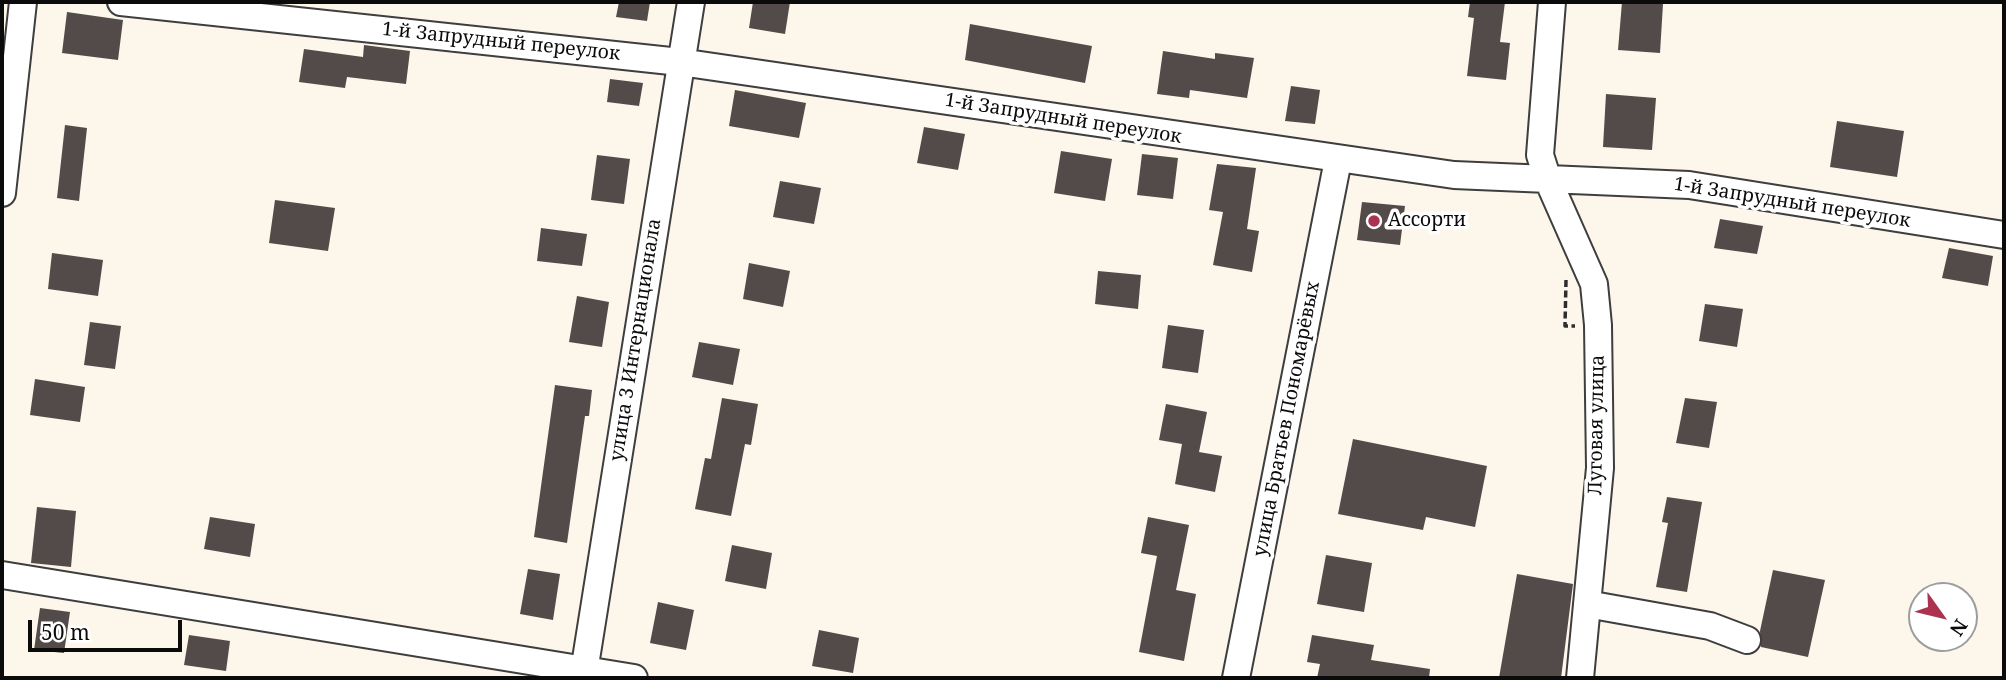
<!DOCTYPE html>
<meta charset="utf-8">
<style>
body{margin:0}
#map{position:relative;width:2006px;height:680px;overflow:hidden;background:#fdf6eb;font-family:"Noto Serif",serif}
canvas{display:block}
.frame{position:absolute;inset:0;border:4px solid #0b0b0b;pointer-events:none}
.north{position:absolute;left:1908px;top:582px;width:70px;height:70px;box-sizing:border-box;background:#fff;border:2px solid #9d9d9d;border-radius:50%;rotate:124deg;font-size:19px;font-weight:700;line-height:28px;text-align:center;color:#0b0b0b}
.north::after{content:'';display:block;margin:auto;width:24px;height:32px;background:#ab334f;clip-path:polygon(50% 0,100% 100%,50% 72%,0 100%)}
.scale{position:absolute;left:28px;top:620px;width:154px;height:32px;box-sizing:border-box;border:4px solid #0b0b0b;border-top:0;padding-left:9px;font-size:21px;line-height:24px;white-space:nowrap;color:#0b0b0b;-webkit-text-stroke:5px #fff;paint-order:stroke}
</style>
<div id="map">
<canvas width="2006" height="680"></canvas>
<div class="frame"></div>
<div class="north">N</div>
<div class="scale">50 m</div>
</div>
<script>
const ctx = document.querySelector('canvas').getContext('2d');
ctx.lineJoin = 'round';
function fill(path, color) {
  ctx.fillStyle = color;
  ctx.fill(path, 'evenodd');
}
function poly(rows) {
  const path = new Path2D();
  for (const r of rows) {
    path.moveTo(r[0], r[1]);
    for (let i = 2; i < r.length; i += 2) path.lineTo(r[i], r[i + 1]);
  }
  return path;
}
function strokePath(path, color, width, dash) {
  ctx.strokeStyle = color;
  ctx.lineWidth = width;
  ctx.lineCap = dash ? 'butt' : 'round';
  ctx.setLineDash(dash || []);
  ctx.stroke(path);
}
function drawText(font, color, halo, rows, align = 'center') {
  ctx.font = font + ' "Noto Serif",serif';
  ctx.lineWidth = 7;
  ctx.setLineDash([]);
  ctx.textBaseline = 'middle';
  ctx.strokeStyle = halo;
  ctx.fillStyle = color;
  for (const [text, x, y, turn = 0] of rows) {
    ctx.save();
    ctx.translate(x, y);
    ctx.rotate((+turn || 0) * Math.PI / 180);
    ctx.textAlign = isNaN(turn) ? turn : align;
    if (halo) ctx.strokeText(text, 0, 0);
    ctx.fillText(text, 0, 0);
    ctx.restore();
  }
}
fill(poly([
 [619,2,650,2,647,21,616,17],
 [753,2,790,2,785,34,749,28],
 [1470,2,1505,2,1500,42,1510,43,1506,80,1467,76,1474,18,1468,17],
 [1622,2,1663,4,1660,53,1618,50],
 [67,12,123,20,118,60,62,53],
 [970,24,1092,46,1085,83,965,60],
 [364,45,410,51,406,84,347,77,345,88,299,82,304,49,363,57],
 [1163,51,1215,59,1215,53,1254,58,1247,98,1190,90,1189,98,1157,94],
 [610,79,643,83,639,106,607,102],
 [1291,86,1320,90,1315,124,1285,121],
 [735,90,806,103,799,138,729,126],
 [1606,94,1656,98,1652,150,1603,147],
 [1837,121,1904,131,1897,177,1830,167],
 [65,125,87,128,79,201,57,198],
 [924,127,965,134,958,170,917,163],
 [1061,151,1112,159,1105,201,1054,193],
 [1142,154,1178,158,1173,199,1137,195],
 [597,155,630,159,624,204,591,200],
 [1217,164,1256,168,1247,229,1259,231,1252,272,1213,265,1223,212,1209,210],
 [780,181,821,188,814,224,773,217],
 [275,200,335,208,328,251,269,243],
 [1362,202,1405,206,1400,245,1357,240],
 [1720,219,1763,226,1757,254,1714,248],
 [541,228,587,234,582,266,537,261],
 [1949,248,1993,256,1988,286,1942,278],
 [52,253,103,260,98,296,48,289],
 [749,263,790,271,783,307,743,299],
 [1098,271,1141,275,1138,309,1095,304],
 [577,296,609,302,602,347,569,342],
 [1705,304,1743,309,1737,347,1699,341],
 [90,322,121,326,115,369,84,365],
 [1168,325,1204,330,1198,373,1162,368],
 [699,342,740,349,733,385,692,377],
 [35,379,85,387,80,422,30,415],
 [555,385,592,390,589,416,585,416,567,543,534,537],
 [722,398,758,404,751,445,745,444,731,516,695,509,705,458,711,459],
 [1685,398,1717,402,1709,448,1676,443],
 [1166,404,1207,412,1199,452,1222,456,1215,492,1175,484,1182,444,1159,440],
 [1353,439,1487,466,1475,527,1426,517,1423,530,1338,514],
 [1667,497,1702,502,1687,592,1656,587,1668,523,1662,522],
 [37,507,76,511,71,567,31,563],
 [210,517,255,524,250,557,204,549],
 [1148,517,1189,525,1176,590,1196,594,1184,661,1139,652,1157,556,1141,553],
 [732,545,772,553,766,589,725,581],
 [1326,555,1372,563,1364,612,1317,604],
 [528,569,560,574,553,620,520,614],
 [1773,570,1825,580,1808,657,1761,647,1760,631],
 [1517,574,1573,584,1561,678,1499,678],
 [658,602,694,610,686,650,650,643],
 [40,608,70,612,64,653,34,650],
 [819,630,859,638,853,673,812,666],
 [189,635,230,641,226,671,184,665],
 [1312,635,1374,645,1371,660,1430,669,1429,678,1317,678,1320,664,1307,662]
]), '#524b49');
const minor = poly([
 [121,2,680,62,1454,175,1689,185,2004,235],
 [1552,2,1540,155,1548,180,1594,284,1598,325,1600,468,1580,678],
 [2,193,23,2],
 [2,575,634,678],
 [1587,604,1710,626,1747,640],
 [583,678,691,2],
 [1236,678,1338,160]
]);
strokePath(minor, '#3e3e3e', 30);
strokePath(poly([
 [1566,280,1565,326,1575,326]
]), '#2d2d2d', 3.5, [7, 3.5]);
strokePath(minor, '#fff', 26);
for (const [x, y, r, color] of [
 [1374,221,7,"#ab334f"]
]) {
  const dot = new Path2D();
  dot.arc(x, y, r, 0, 2 * Math.PI);
  ctx.fillStyle = color;
  ctx.fill(dot);
  strokePath(dot, '#fff', 2.5);
}
drawText('19px', '#0b0b0b', '#fff', [
 ["1-й Запрудный переулок",501,42,6],
 ["1-й Запрудный переулок",1063,119,9],
 ["1-й Запрудный переулок",1792,203,9],
 ["улица 3 Интернационала",636,340,-81],
 ["улица Братьев Пономарёвых",1287,419,-79],
 ["Луговая улица",1597,425,-89]
]);
drawText('19px', '#0b0b0b', '#fff', [
 ["Ассорти",1388,221]
], 'left');
</script>
